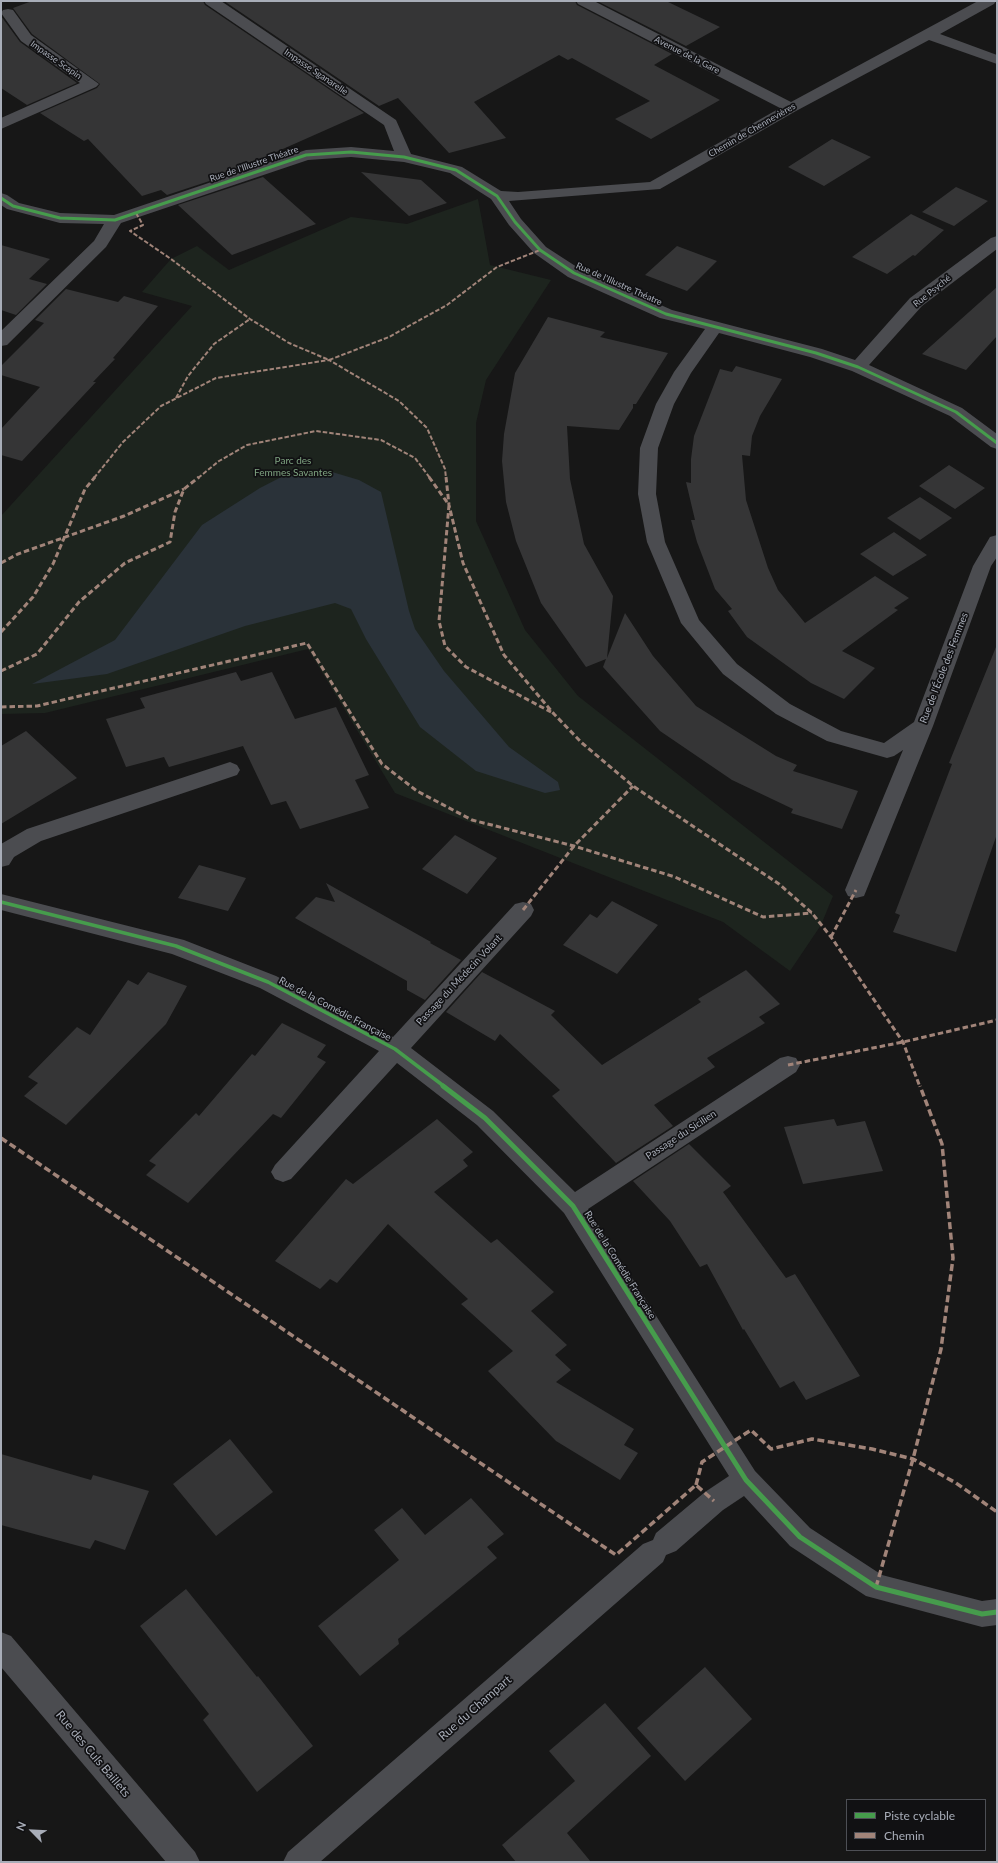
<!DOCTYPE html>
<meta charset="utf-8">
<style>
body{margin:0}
#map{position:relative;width:998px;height:1863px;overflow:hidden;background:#171717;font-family:Lato,sans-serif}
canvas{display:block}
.frame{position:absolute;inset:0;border:2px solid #a8adb8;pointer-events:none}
.legend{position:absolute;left:846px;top:1799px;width:140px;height:52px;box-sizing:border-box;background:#111113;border:1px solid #4d4f55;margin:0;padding:5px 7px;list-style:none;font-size:12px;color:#a8adb8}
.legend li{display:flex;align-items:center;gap:8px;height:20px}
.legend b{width:20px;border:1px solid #4d4f55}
.north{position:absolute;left:12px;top:1811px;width:40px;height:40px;-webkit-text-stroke:3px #111113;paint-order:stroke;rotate:294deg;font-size:11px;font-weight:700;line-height:16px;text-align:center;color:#a8adb8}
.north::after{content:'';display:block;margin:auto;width:14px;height:18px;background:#a8adb8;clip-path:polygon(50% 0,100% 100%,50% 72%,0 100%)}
</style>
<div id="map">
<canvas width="998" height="1863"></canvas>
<div class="frame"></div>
<ul class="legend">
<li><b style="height:5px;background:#469c4c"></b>Piste cyclable</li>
<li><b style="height:5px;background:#a18479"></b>Chemin</li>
</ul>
<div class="north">N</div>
</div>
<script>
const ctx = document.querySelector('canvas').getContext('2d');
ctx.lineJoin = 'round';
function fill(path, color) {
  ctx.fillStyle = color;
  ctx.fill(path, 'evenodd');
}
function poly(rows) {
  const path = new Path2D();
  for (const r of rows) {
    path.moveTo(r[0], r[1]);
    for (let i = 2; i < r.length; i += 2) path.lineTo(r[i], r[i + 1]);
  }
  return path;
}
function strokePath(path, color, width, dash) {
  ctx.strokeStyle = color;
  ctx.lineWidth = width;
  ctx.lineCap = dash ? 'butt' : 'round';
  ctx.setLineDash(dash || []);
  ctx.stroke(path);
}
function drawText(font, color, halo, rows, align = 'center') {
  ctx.font = font + ' Lato,sans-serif';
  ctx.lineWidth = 3.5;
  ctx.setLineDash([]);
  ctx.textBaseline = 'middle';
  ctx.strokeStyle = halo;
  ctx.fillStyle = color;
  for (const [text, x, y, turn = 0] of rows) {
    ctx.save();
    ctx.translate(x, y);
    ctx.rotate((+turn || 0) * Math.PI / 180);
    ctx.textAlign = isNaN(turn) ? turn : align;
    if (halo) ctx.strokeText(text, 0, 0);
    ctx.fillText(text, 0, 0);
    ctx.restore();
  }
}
fill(poly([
 [478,199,490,265,551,280,486,380,476,423,476,521,525,630,578,696,833,896,821,925,790,971,723,922,395,793,308,649,45,713,1,714,1,516,192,306,142,292,171,259,197,246,229,270,351,217,407,224]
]), '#1d241e');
fill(poly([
 [322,469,359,480,381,492,409,611,415,629,444,671,509,747,558,782,560,790,545,793,476,771,420,727,366,639,351,609,335,603,245,626,107,674,32,684,115,640,202,525,260,488,291,472]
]), '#2a3239');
fill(poly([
 [32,1,203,1,205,5,364,113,249,164,252,167,167,195,161,190,142,196,88,139,84,141,40,113,97,88,100,84,32,34,13,8],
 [224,1,575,1,577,5,672,54,654,65,720,100,651,139,615,119,650,101,572,58,568,60,559,55,474,102,506,138,449,153,398,98,379,106],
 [597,1,666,1,720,27,686,46],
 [1,16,20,42,77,83,27,105,1,88],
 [832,139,871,157,824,186,788,167],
 [361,172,421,180,447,203,409,216],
 [263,177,316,224,232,255,178,205],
 [956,187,988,201,954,226,922,212],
 [911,214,944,230,915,256,913,255,887,274,852,257],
 [1,245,50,259,29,279,47,284,16,315,1,310],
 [677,246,717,261,687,291,645,275],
 [997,287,997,336,966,370,922,354],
 [66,289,118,302,124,296,158,306,113,358,115,359,93,382,96,382,22,461,1,455,1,429,40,387,1,375,1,366,44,323,35,320],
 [548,317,605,332,600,337,668,353,636,404,633,404,633,408,619,430,567,426,570,479,584,544,613,596,607,658,625,613,653,656,696,706,776,756,797,765,793,771,858,791,842,829,791,813,793,809,732,780,660,731,603,667,606,659,586,667,541,603,516,541,506,502,502,461,504,434,515,373],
 [736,366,782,379,760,416,752,436,750,456,742,455,746,500,768,568,778,590,805,623,875,576,909,598,894,608,898,610,842,651,875,668,844,699,811,683,747,637,728,611,732,609,715,589,697,542,691,520,695,520,686,482,691,483,691,459,694,436,720,369,732,372],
 [949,465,985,488,955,509,919,486],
 [920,497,952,518,920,540,887,518],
 [894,532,927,555,893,576,860,554],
 [996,647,997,647,997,834,956,952,893,932,900,915,895,913,952,764,949,763],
 [236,672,241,681,272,672,295,719,336,707,369,775,355,780,369,808,300,829,286,801,271,805,243,746,169,767,164,757,126,767,106,719,145,708,140,698],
 [26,731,77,778,1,824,1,746],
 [455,835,497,858,467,894,422,869],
 [199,865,246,878,228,911,178,898],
 [326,883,431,942,430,943,461,960,425,1000,407,990,407,981,295,918,316,897,335,902],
 [612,901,658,925,617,974,563,945,590,914,597,918],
 [746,970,780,1004,759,1017,765,1023,707,1058,715,1067,654,1105,673,1126,616,1163,552,1096,560,1090,500,1034,495,1041,446,1012,482,972,555,1011,551,1015,602,1065,701,1002,698,999],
 [148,972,187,986,166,1024,66,1125,24,1096,38,1083,28,1077,77,1027,90,1035,128,980,138,985],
 [282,1023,326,1045,317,1057,326,1062,281,1118,273,1114,188,1203,146,1175,156,1165,149,1161,196,1113,199,1116,252,1054,255,1056],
 [437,1119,473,1152,463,1160,468,1166,434,1192,491,1243,497,1239,554,1292,531,1311,567,1345,555,1355,571,1370,556,1382,634,1429,624,1445,638,1453,620,1480,556,1441,488,1371,513,1351,461,1304,468,1299,388,1224,337,1283,330,1279,320,1289,275,1261,346,1179,353,1184],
 [834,1119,837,1126,865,1121,883,1171,803,1184,784,1127],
 [689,1144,731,1186,723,1192,786,1278,795,1274,860,1376,806,1400,794,1381,780,1388,744,1329,743,1330,707,1264,700,1267,670,1221,633,1181],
 [230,1439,273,1492,216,1536,173,1484],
 [1,1454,91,1480,93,1475,149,1491,125,1550,95,1540,90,1549,1,1525],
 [471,1498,504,1534,487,1547,497,1558,398,1639,399,1644,360,1676,318,1626,399,1560,374,1530,402,1508,425,1535],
 [186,1589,257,1677,258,1676,313,1746,257,1792,203,1720,209,1714,140,1626],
 [705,1667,752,1719,685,1781,637,1728],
 [605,1703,651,1756,567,1833,591,1862,516,1862,502,1845,575,1781,549,1751]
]), '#353536');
fill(poly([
 [204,1,221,1,396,120,411,154,462,167,501,191,518,192,650,182,780,108,578,4,576,1,594,1,791,102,978,1,996,1,994,4,940,34,997,55,997,64,929,40,796,111,660,189,509,201,521,219,546,247,580,269,672,310,822,349,855,360,910,298,991,238,997,236,997,249,922,306,869,365,962,408,997,434,997,449,991,447,950,416,852,371,810,357,719,333,691,373,674,404,658,448,656,494,665,542,699,620,737,664,790,704,841,731,884,743,914,722,973,566,990,537,997,535,997,557,991,566,933,726,864,896,856,898,848,896,845,890,903,750,894,756,887,758,827,741,776,714,723,674,681,623,647,542,638,494,640,448,656,404,674,372,705,329,660,318,568,277,534,253,509,225,491,199,450,173,404,162,351,157,308,160,121,223,106,247,7,345,1,346,1,331,94,241,104,224,60,223,7,209,1,205,1,193,7,195,19,203,60,213,114,215,306,150,351,147,394,151,384,125,206,4,204,1],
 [8,9,13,10,31,35,99,84,96,87,1,129,1,118,80,83,21,41,1,13,3,10,8,9],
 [230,762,237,765,240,770,237,775,41,841,14,857,9,865,1,867,1,844,27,829,230,762],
 [1,894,184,940,276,976,393,1037,515,904,523,902,531,904,534,910,531,916,411,1048,493,1111,575,1192,780,1058,788,1056,796,1058,800,1065,796,1072,588,1209,755,1471,810,1528,882,1575,982,1601,997,1599,997,1625,982,1627,866,1596,790,1546,744,1496,723,1510,676,1551,666,1555,663,1562,320,1862,283,1862,288,1852,643,1544,653,1540,656,1533,705,1492,729,1476,564,1213,477,1125,397,1063,291,1179,283,1182,275,1179,271,1172,275,1165,379,1051,260,988,172,954,1,910,1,894],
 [1,1632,11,1636,195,1852,200,1862,166,1862,1,1667,1,1632]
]), '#4b4c50');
strokePath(poly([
 [136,213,143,225,130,231,171,259,250,319,289,343,329,360,389,337,447,305,497,267,540,250],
 [176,398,188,376,214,344,250,319],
 [94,478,123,442,161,406,216,378,329,360,399,401,427,428,445,469,446,478],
 [198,478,219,461,247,445,316,431,381,440,415,458,430,478]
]), '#a18479', 2, [4.5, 2]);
strokePath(poly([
 [429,477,449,505,439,621,445,646,466,667,551,712],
 [446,477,449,505,463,563,504,655,554,714,582,743,633,786,779,884,812,913,831,937,903,1042,920,1087],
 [1,563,18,554,124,516,184,489],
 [1,632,33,597,53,564,85,489,95,477],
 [1,671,37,654,79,602,125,563,170,542,175,512,184,489,199,477],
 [1,707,37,706,307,643,382,764,417,791,472,820,574,846,675,877,763,917,812,913],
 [523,910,574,846,633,786],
 [831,937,856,890],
 [788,1065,903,1042,997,1020]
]), '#a18479', 3, [5.5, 3]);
strokePath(poly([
 [1,1138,616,1555,696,1485,714,1501],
 [696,1485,702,1462,751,1430,771,1449,812,1439,872,1449,913,1459,956,1483,997,1512],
 [876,1587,913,1459,941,1349,953,1258,942,1144,920,1086]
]), '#a18479', 3.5, [7, 3.5]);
strokePath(poly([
 [1,198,13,206,60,218,115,220,306,155,351,152,404,157,456,170,497,196,515,222,540,250,574,273,666,314,816,353,858,367,956,412,997,443]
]), '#469c4c', 3);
strokePath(poly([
 [1,902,176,946,268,982,395,1049,445,1087]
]), '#469c4c', 3.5);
strokePath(poly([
 [443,1086,485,1118,573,1206,746,1480,800,1537,876,1587,982,1614,997,1612]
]), '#469c4c', 5);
drawText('9px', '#a8adb8', '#111113', [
 ["Avenue de la Gare",687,55,27],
 ["Impasse Scapin",56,60,35],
 ["Impasse Sganarelle",316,72,34],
 ["Chemin de Chennevières",752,130,-30],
 ["Rue de l'Illustre Théatre",254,164,-19],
 ["Rue de l'Illustre Théatre",619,284,24],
 ["Rue Psyché",932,291,-39]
]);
drawText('10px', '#7fa381', '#111113', [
 ["Parc des",293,461],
 ["Femmes Savantes",293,473]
]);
drawText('10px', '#a8adb8', '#111113', [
 ["Rue de l'École des Femmes",944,668,-69],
 ["Passage du Médecin Volant",459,980,-47],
 ["Rue de la Comédie Française",335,1009,28],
 ["Passage du Sicilien",681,1135,-33],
 ["Rue de la Comédie Française",620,1265,58]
]);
drawText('12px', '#a8adb8', '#111113', [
 ["Rue du Champart",475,1708,-41],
 ["Rue des Culs Baillets",93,1754,50]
]);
</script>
